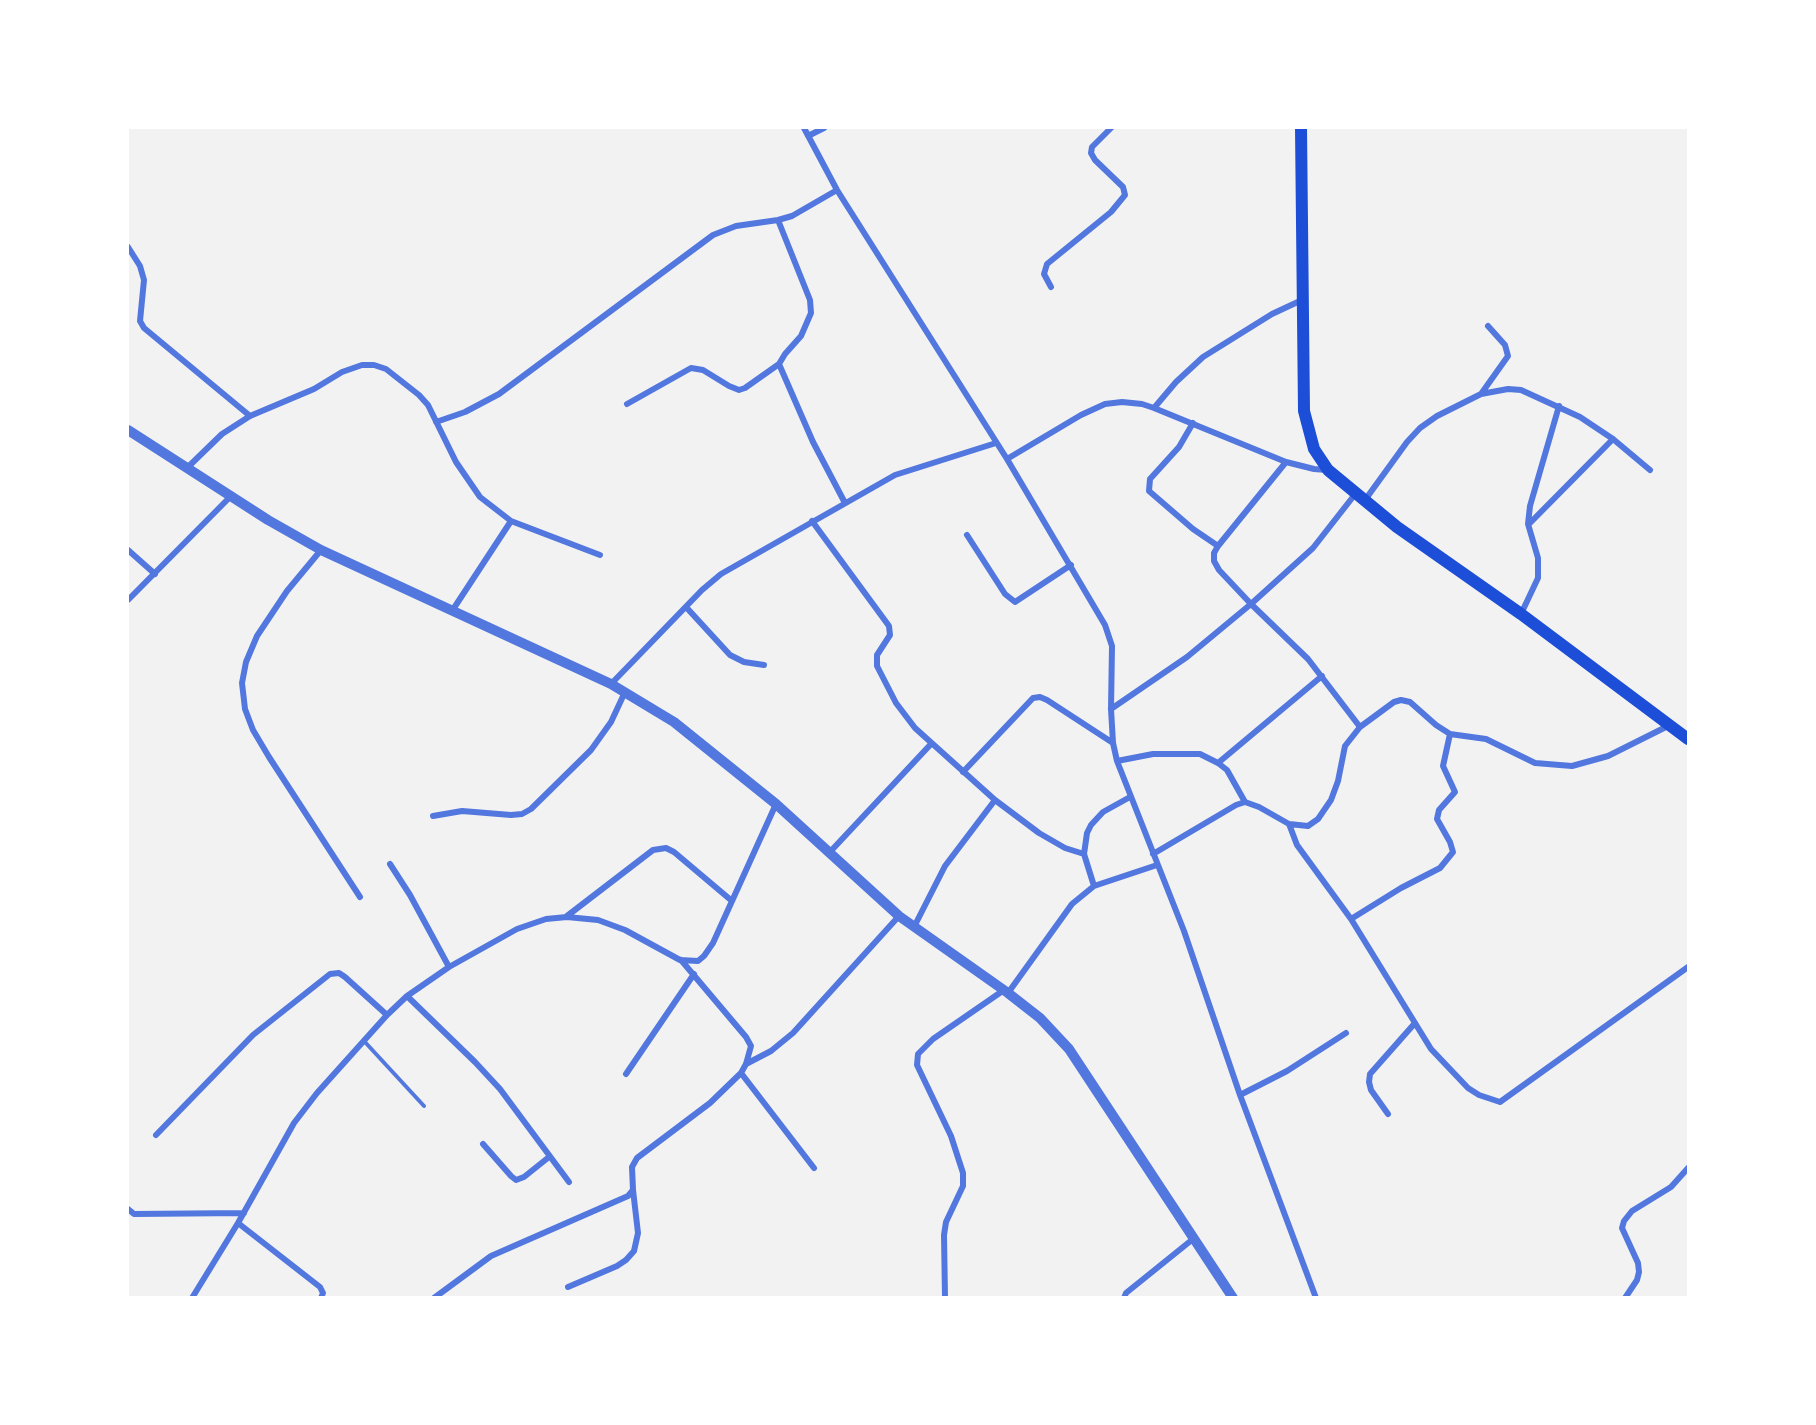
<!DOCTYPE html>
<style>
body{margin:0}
#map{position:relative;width:1816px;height:1425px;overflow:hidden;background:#f2f2f2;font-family:"Sofia Sans Condensed",sans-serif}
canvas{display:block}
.frame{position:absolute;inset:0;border:129px solid #fff;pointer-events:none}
</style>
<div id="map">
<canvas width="1816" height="1425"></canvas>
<div class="frame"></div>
</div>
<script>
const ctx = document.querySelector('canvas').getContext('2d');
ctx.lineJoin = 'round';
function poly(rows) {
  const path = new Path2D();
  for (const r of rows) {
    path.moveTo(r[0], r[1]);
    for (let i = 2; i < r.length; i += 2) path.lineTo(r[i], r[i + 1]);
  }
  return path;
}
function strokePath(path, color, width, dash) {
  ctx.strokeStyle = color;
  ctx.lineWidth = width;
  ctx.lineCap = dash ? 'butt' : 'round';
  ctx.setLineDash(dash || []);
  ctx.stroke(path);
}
strokePath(poly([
 [364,1041,424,1106]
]), '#5277de', 4);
strokePath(poly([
 [804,128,837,190,1007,459,1105,625,1112,646,1111,709,1113,743,1117,761,1184,931,1240,1095,1316,1298],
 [808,136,824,128],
 [778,220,810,300,811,313,801,336,785,354,779,364,813,442,845,503],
 [128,247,140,266,144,280,140,321,144,328,250,416],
 [1051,287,1044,274,1047,264,1111,212,1125,195,1123,187,1095,160,1091,153,1092,147,1111,128],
 [1481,394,1508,356,1505,345,1488,326],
 [627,404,691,368,703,370,729,386,739,390,745,388,779,364],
 [1154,408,1176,382,1203,357,1272,314,1302,300],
 [436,422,465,412,499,394,713,235,736,226,778,220,792,216,837,190],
 [1193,423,1179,447,1150,479,1149,491,1193,529,1218,546],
 [1007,459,1081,415,1105,404,1122,402,1142,404,1154,408,1286,462,1314,469,1327,470],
 [1286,462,1218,546,1214,553,1214,561,1219,570,1251,604,1308,659,1360,727],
 [188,467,222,434,250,416,314,389,342,372,362,365,374,365,386,369,419,395,428,405,456,462,480,497,511,521,600,555],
 [1365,500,1407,442,1420,428,1437,416,1481,394,1508,389,1521,390,1580,417,1613,439,1650,470],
 [812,521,889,626,890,635,877,655,877,666,896,703,915,728,995,800,1039,833,1065,848,1084,854],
 [1529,524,1613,439],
 [967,535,1005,594,1015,602,1071,565],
 [128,550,155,574],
 [321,550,287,591,257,636,246,662,242,683,245,709,253,730,269,757,360,897],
 [128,600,231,496],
 [686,607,730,655,744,662,764,665],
 [452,611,511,521],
 [1521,614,1538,578,1538,558,1528,524,1530,506,1559,406],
 [611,684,702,590,721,574,895,475,996,443],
 [1111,709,1187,657,1251,604,1313,548,1356,493],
 [1117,761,1153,754,1200,754,1218,763,1227,770,1245,802],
 [1218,763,1322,676],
 [963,772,1033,698,1040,697,1047,700,1113,743],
 [433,816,462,811,511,815,522,814,531,809,591,750,611,722,625,692],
 [1289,824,1297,845,1351,919,1431,1049,1468,1088,1479,1095,1500,1102,1688,967],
 [829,853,931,744],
 [1153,854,1236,805,1245,802,1259,807,1289,824,1308,826,1318,819,1331,800,1338,781,1345,746,1360,727,1394,702,1401,700,1410,702,1436,725,1450,734,1486,739,1535,763,1572,766,1608,756,1670,725],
 [390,864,410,895,449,967],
 [1094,886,1084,854,1087,833,1091,825,1103,812,1130,797],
 [567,916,653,850,666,848,674,852,732,901],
 [1351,919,1401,888,1440,868,1453,852,1450,842,1437,819,1439,810,1455,792,1443,766,1450,734],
 [914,927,945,866,995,800],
 [1008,993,1072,904,1094,886,1157,865],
 [407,996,475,1062,500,1089,569,1182],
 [746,1064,771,1051,793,1033,899,916],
 [741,1073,814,1168],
 [626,1074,694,974],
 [1240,1095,1287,1071,1346,1033],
 [1388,1114,1371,1090,1369,1082,1370,1074,1415,1023],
 [156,1135,253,1035,330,974,339,973,345,977,387,1015],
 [483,1144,511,1176,516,1180,524,1177,549,1157],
 [128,1209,134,1214,244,1213],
 [238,1223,320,1287,323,1293,321,1298],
 [568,1287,617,1266,626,1260,634,1251,638,1233,633,1190],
 [192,1298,238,1223,294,1123,317,1093,387,1015,407,996,449,967,517,929,546,919,567,917,598,920,625,930,680,960,698,961,704,956,713,943,776,804],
 [434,1298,491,1256,628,1196,633,1190,632,1167,637,1158,710,1103,741,1073,746,1064,751,1046,746,1037,681,960],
 [945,1298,944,1235,946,1222,963,1186,963,1173,951,1136,917,1065,918,1054,933,1039,1004,990],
 [1124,1298,1126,1293,1193,1239],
 [1625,1298,1637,1280,1639,1272,1638,1263,1622,1228,1624,1221,1632,1211,1671,1187,1688,1168]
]), '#5277de', 6);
strokePath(poly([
 [128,430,268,520,321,550,611,684,674,722,776,804,899,916,1008,993,1040,1018,1069,1049,1233,1298]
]), '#5277de', 10);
strokePath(poly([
 [1301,128,1304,411,1314,449,1328,470,1397,527,1521,614,1688,739]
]), '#1d4ed8', 12);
</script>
